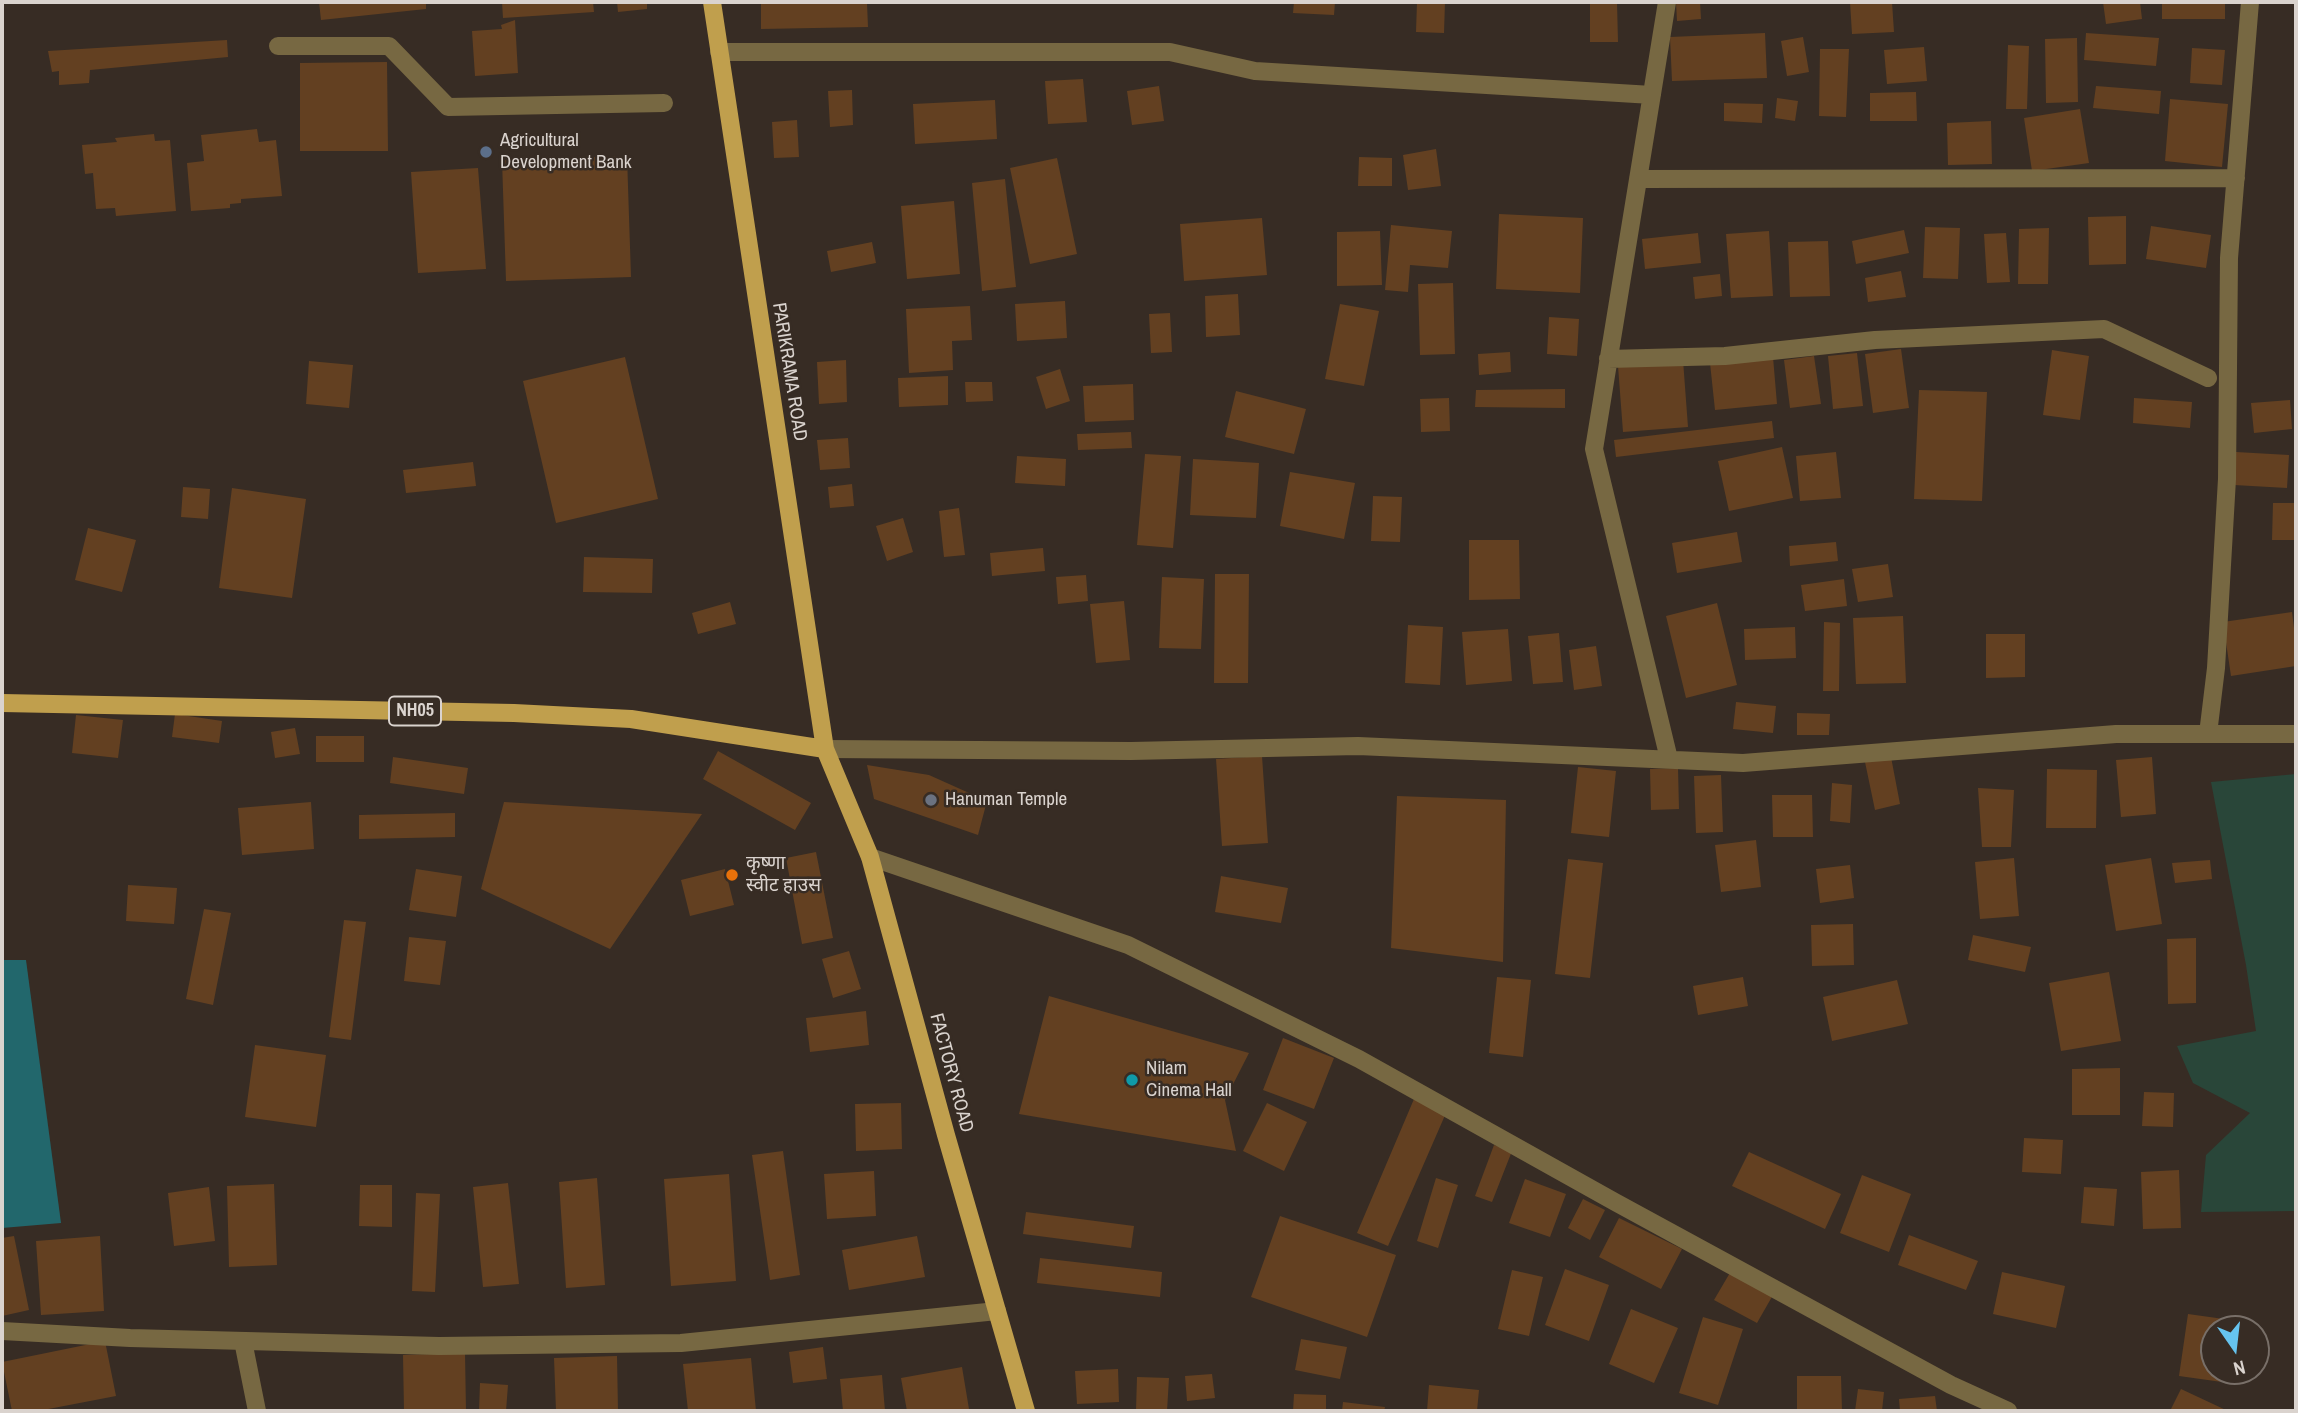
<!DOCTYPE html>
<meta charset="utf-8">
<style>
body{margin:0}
#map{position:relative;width:2298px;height:1413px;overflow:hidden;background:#372c24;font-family:"Archivo Narrow",sans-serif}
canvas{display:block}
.frame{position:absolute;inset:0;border:4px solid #dad3ce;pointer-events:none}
.north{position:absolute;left:2200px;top:1315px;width:70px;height:70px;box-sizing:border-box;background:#372c24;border:2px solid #786f68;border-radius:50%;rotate:166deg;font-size:19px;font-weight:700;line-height:28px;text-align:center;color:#dad3ce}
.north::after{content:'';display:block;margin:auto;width:24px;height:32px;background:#66c4ef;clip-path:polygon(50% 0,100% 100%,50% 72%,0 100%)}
</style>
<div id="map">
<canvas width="2298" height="1413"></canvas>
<div class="frame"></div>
<div class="north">N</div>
</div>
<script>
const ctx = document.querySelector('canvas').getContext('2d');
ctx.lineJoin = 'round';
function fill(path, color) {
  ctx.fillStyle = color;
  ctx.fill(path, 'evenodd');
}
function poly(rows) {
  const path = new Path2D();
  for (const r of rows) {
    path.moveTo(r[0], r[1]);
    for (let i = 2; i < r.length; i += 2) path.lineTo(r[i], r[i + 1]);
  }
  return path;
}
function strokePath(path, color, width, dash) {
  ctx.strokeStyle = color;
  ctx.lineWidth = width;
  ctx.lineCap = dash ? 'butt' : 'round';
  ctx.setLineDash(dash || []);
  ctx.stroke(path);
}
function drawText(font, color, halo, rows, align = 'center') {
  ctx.font = font + ' "Archivo Narrow","Noto Sans Devanagari",sans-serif';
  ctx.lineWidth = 5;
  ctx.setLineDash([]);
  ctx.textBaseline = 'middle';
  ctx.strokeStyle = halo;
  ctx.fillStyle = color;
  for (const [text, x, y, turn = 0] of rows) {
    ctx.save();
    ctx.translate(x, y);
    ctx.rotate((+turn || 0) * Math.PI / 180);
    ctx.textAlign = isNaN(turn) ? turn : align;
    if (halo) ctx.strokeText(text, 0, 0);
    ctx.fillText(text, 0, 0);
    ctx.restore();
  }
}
fill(poly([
 [2296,774,2296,1211,2201,1212,2206,1155,2250,1113,2193,1083,2177,1046,2256,1031,2246,965,2211,782]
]), '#294639');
fill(poly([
 [2,960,26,960,61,1223,2,1228]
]), '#22676c');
fill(poly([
 [319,2,426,2,426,9,321,20],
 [502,2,593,2,594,12,503,18],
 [617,2,647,2,647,9,618,12],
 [761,2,797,2,798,4,867,3,868,27,761,29],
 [1294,2,1335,2,1334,15,1293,13],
 [1417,2,1445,2,1444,33,1416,32],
 [1590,2,1617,2,1618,42,1590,42],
 [1676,2,1700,2,1701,19,1677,21],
 [1850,2,1892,2,1894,32,1852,34],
 [2103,2,2140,2,2142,19,2106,24],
 [2162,2,2225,2,2225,19,2162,19],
 [515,20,518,73,475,76,472,31,502,29,501,25],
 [1765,33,1767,78,1672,81,1670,37],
 [2086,33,2159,38,2156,66,2084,60],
 [1803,37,1809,72,1787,76,1781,41],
 [2077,38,2078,102,2046,103,2045,39],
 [227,40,228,57,90,70,89,83,59,85,59,71,52,72,48,51],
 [2008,45,2029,46,2027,109,2006,109],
 [1924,47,1927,81,1887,84,1884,50],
 [2192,48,2225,50,2222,85,2190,83],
 [1820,49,1849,49,1846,117,1819,116],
 [387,62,388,151,300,151,300,63],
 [1083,79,1087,122,1048,124,1045,81],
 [1159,86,1164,121,1132,125,1127,91],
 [2096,86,2161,91,2159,114,2093,108],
 [852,90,853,125,830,127,828,91],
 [1916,92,1917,121,1870,121,1870,93],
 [1777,98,1798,101,1795,121,1775,118],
 [2170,99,2228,104,2222,167,2165,161],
 [995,100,997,139,915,144,913,104],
 [1724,103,1763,104,1762,123,1724,121],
 [2080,109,2089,163,2032,171,2024,118],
 [797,120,799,157,774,158,772,122],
 [1991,121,1992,164,1948,165,1947,123],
 [257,129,259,142,276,140,282,196,241,199,241,203,230,204,230,208,191,211,187,163,204,161,201,135],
 [154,134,155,141,170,140,176,211,116,216,115,208,96,209,93,173,85,174,82,145,117,142,115,138],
 [1436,149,1441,186,1408,190,1403,155],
 [627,156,631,277,506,281,502,160],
 [1359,157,1392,158,1392,186,1358,186],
 [1057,158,1077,254,1030,264,1010,168],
 [478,168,486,269,418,273,411,172],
 [1005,179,1016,287,982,291,972,183],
 [954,201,960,274,907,279,901,206],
 [1499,214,1583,218,1580,293,1496,289],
 [2126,216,2126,264,2089,265,2088,217],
 [1262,218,1267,275,1184,281,1180,224],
 [1391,225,1452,231,1448,268,1410,265,1408,292,1385,290],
 [2151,226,2211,235,2206,268,2146,259],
 [1925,227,1960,228,1958,279,1923,278],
 [2049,228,2048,284,2018,284,2019,229],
 [1904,230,1909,253,1856,264,1852,241],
 [1380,231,1382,285,1337,286,1337,232],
 [1769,231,1773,296,1731,298,1726,234],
 [1698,233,1701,263,1645,269,1642,239],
 [2006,233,2010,282,1987,283,1984,234],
 [1828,241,1830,296,1790,297,1788,242],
 [872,242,876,263,831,272,827,251],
 [1901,271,1906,297,1868,302,1865,278],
 [1720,274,1722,296,1695,299,1693,277],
 [1453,283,1455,354,1420,355,1418,284],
 [1238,294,1240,335,1206,337,1205,296],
 [1065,301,1067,338,1017,341,1015,304],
 [1340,304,1379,311,1364,386,1325,379],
 [970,306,972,340,952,341,953,370,909,373,906,309],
 [1170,313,1172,352,1151,353,1149,314],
 [1549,317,1579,319,1577,356,1547,354],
 [1901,349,1909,408,1873,413,1865,354],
 [2052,350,2089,356,2080,420,2043,415],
 [1510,352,1511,372,1479,375,1478,354],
 [1857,353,1863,406,1833,409,1828,356],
 [1814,356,1821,404,1790,408,1784,360],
 [625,357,658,499,556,523,523,381],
 [1773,357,1777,404,1715,410,1710,363],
 [846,360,847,402,819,404,817,362],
 [1683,360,1688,427,1623,432,1618,366],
 [309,361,353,365,349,408,306,404],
 [1060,369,1070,401,1046,409,1036,377],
 [948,376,948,405,899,407,898,378],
 [965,382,992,382,993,401,966,402],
 [1133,384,1134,420,1085,422,1083,386],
 [1565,389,1565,408,1475,407,1476,390],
 [1919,390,1987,392,1982,501,1914,499],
 [1236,391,1306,409,1294,454,1225,437],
 [1449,398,1450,431,1421,432,1420,399],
 [2134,398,2192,402,2190,428,2133,423],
 [2290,400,2292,429,2254,433,2251,403],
 [1772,421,1774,438,1616,457,1614,440],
 [1131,432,1132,448,1078,450,1077,434],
 [848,438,850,468,820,470,817,440],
 [1782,447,1793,498,1729,511,1718,461],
 [1836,452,1841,498,1800,501,1796,456],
 [2236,452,2289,455,2287,488,2234,485],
 [1145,454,1181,456,1173,548,1137,545],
 [1017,456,1066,459,1065,486,1015,483],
 [1193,459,1259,463,1256,518,1190,515],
 [473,462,476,486,406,493,403,470],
 [1290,472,1355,483,1344,539,1280,526],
 [852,484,854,506,830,508,828,487],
 [183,487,210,489,208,519,181,517],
 [232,488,306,499,292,598,219,588],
 [1373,496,1402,497,1400,542,1371,541],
 [2273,503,2296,503,2296,540,2272,540],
 [959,508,965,555,944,557,939,511],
 [903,518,913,552,887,561,876,526],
 [88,528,136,540,122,592,75,580],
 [1737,532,1742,562,1677,573,1672,543],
 [1469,540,1519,540,1520,599,1469,600],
 [1836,542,1838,561,1790,566,1789,546],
 [1043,548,1045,571,992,576,990,553],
 [584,557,653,559,652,593,583,592],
 [1888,564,1893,597,1858,602,1852,569],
 [1215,574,1249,574,1248,683,1214,683],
 [1086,575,1088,601,1058,604,1056,577],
 [1162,577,1204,579,1201,649,1159,648],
 [1844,579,1847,606,1805,611,1801,585],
 [1124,601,1130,660,1096,663,1090,604],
 [730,602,736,624,698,634,692,613],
 [1717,603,1737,685,1686,698,1666,616],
 [2292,612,2296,644,2296,666,2231,676,2223,622],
 [1903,616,1906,683,1856,684,1853,618],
 [1824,622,1840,623,1839,691,1823,691],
 [1408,625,1443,627,1440,685,1405,683],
 [1795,627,1796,658,1745,660,1744,629],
 [1508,629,1512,681,1466,685,1462,632],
 [1559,633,1563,682,1533,684,1528,636],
 [1986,634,2025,634,2025,677,1986,678],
 [1596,646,1602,686,1574,690,1569,650],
 [1736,702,1776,706,1773,733,1733,729],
 [1797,713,1830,714,1829,735,1797,735],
 [175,714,222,721,219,743,172,737],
 [76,715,123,720,118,758,72,753],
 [295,728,300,754,275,758,271,732],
 [316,736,364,736,364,762,316,762],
 [718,751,811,803,795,830,703,779],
 [1262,756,1268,843,1222,846,1216,759],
 [393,757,468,768,464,794,390,783],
 [1891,757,1900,804,1875,810,1865,762],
 [2152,757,2156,814,2121,817,2116,760],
 [867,765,929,775,987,801,978,835,874,799],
 [1578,767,1616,771,1609,837,1571,833],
 [1678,768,1679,809,1651,810,1650,769],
 [2047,769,2097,770,2096,828,2046,828],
 [1721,775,1723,832,1696,833,1694,776],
 [1832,783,1852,785,1850,823,1830,821],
 [1978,788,2014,790,2011,847,1982,847],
 [1772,795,1812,795,1813,837,1773,837],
 [1397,796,1506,800,1503,962,1391,948],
 [311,802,314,849,242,855,238,808],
 [504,802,702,814,610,949,481,889],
 [455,813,455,837,359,839,359,815],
 [1756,840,1761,887,1721,892,1715,845],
 [816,852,833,938,802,944,786,858],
 [2014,858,2019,916,1980,919,1975,862],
 [2151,858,2162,924,2116,931,2105,865],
 [1568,859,1603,863,1590,978,1555,974],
 [2210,860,2212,879,2175,883,2172,863],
 [1850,865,1854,898,1820,903,1816,869],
 [416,869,462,876,456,917,409,910],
 [725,869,734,905,690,916,681,880],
 [1221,876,1288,888,1281,923,1215,912],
 [128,885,177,888,174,924,126,921],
 [204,909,231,913,213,1005,186,999],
 [344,920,366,922,351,1040,329,1037],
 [1853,924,1854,965,1812,966,1811,925],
 [1973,935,2031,947,2025,972,1968,960],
 [409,937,446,941,440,985,404,981],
 [2196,938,2196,1003,2168,1004,2167,939],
 [849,951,861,989,833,998,822,959],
 [2109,972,2121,1041,2061,1051,2049,983],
 [1497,977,1531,980,1523,1057,1489,1053],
 [1743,977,1748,1006,1698,1015,1693,986],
 [1897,980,1908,1024,1832,1041,1823,997],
 [1049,996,1249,1053,1225,1100,1236,1151,1019,1114],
 [866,1011,869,1045,810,1052,806,1018],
 [1283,1038,1334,1058,1314,1109,1263,1090],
 [255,1045,326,1055,316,1127,245,1117],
 [2120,1068,2120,1115,2072,1115,2072,1069],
 [2144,1092,2174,1093,2173,1127,2142,1126],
 [1414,1099,1446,1113,1388,1246,1357,1233],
 [901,1103,902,1149,856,1151,855,1104],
 [1267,1103,1307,1122,1284,1171,1243,1151],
 [2024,1138,2063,1140,2061,1174,2022,1172],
 [1494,1145,1512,1151,1492,1202,1475,1196],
 [783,1151,800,1275,770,1280,752,1155],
 [1749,1152,1841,1194,1825,1229,1732,1186],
 [2179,1170,2181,1228,2143,1229,2141,1172],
 [874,1171,876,1216,827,1219,824,1174],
 [729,1174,736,1281,671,1286,664,1179],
 [1862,1175,1911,1194,1889,1252,1840,1233],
 [597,1178,605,1285,566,1288,559,1182],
 [1436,1178,1458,1185,1438,1248,1417,1241],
 [1525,1179,1566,1194,1550,1237,1509,1223],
 [508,1183,519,1284,483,1287,473,1187],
 [274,1184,277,1265,229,1267,227,1186],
 [360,1185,392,1185,392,1227,359,1226],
 [209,1187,215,1241,174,1246,168,1193],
 [2084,1187,2117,1189,2114,1226,2081,1223],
 [416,1193,440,1194,435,1292,412,1291],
 [1583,1199,1605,1210,1590,1240,1568,1228],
 [1026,1212,1134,1226,1131,1248,1023,1234],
 [1280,1216,1396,1255,1367,1337,1251,1297],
 [1619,1218,1682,1249,1661,1289,1599,1257],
 [1909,1235,1978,1261,1966,1290,1898,1265],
 [14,1236,29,1310,2,1316,2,1238],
 [100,1236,104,1311,41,1315,36,1241],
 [917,1236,925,1277,849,1290,842,1250],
 [1040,1258,1162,1272,1160,1297,1037,1283],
 [1565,1269,1609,1285,1589,1341,1545,1325],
 [1512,1270,1543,1277,1529,1336,1498,1329],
 [1731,1271,1773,1295,1757,1323,1714,1300],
 [2002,1272,2065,1286,2056,1328,1993,1314],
 [1631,1309,1678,1328,1654,1383,1609,1364],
 [2188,1314,2231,1320,2230,1329,2214,1329,2214,1371,2223,1371,2222,1382,2179,1376],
 [1703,1317,1743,1329,1718,1405,1679,1393],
 [1301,1339,1347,1347,1340,1379,1295,1370],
 [105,1341,116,1396,38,1411,12,1411,2,1362],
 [823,1347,827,1379,793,1383,789,1352],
 [465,1353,466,1411,404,1411,403,1355],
 [617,1356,618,1411,556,1411,554,1358],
 [751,1358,756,1411,688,1411,683,1364],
 [962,1367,969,1409,955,1411,907,1411,901,1378],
 [1118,1369,1119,1402,1077,1404,1075,1371],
 [1212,1374,1215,1398,1187,1401,1185,1376],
 [882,1375,885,1411,843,1411,840,1379],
 [1797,1376,1841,1376,1842,1411,1797,1411],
 [1137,1377,1169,1378,1167,1411,1136,1410],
 [480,1383,508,1385,506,1411,479,1411],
 [1429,1385,1479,1390,1477,1411,1427,1411],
 [1858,1389,1884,1392,1882,1411,1855,1411],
 [2181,1389,2228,1411,2170,1411],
 [1294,1394,1326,1395,1326,1411,1293,1411],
 [1935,1396,1937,1411,1900,1411,1899,1399],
 [1343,1402,1385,1407,1384,1411,1342,1411]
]), '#634021');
strokePath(poly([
 [1667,2,1594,449,1669,759],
 [278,46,389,46,448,107,664,103],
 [719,52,1170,52,1255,71,1652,95],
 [1638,179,2236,178],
 [1608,359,1725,356,1875,340,2104,329,2208,378],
 [2208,734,2216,668,2227,479,2229,258,2250,2],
 [825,749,1131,751,1358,746,1743,763,2116,734,2296,734],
 [870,857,1128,945,1359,1059,1615,1202,1951,1385,2008,1411],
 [2,1331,130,1338,439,1346,681,1343,997,1311],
 [243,1341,257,1411]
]), '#776842', 18);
strokePath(poly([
 [712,2,825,749,870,857,946,1135,1026,1411],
 [2,703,514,713,631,719,825,749]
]), '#c09f4d', 18);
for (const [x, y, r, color] of [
 [486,152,7,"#5c6f8a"],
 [931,800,7,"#6b7280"],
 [732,875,7,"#e8710a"],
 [1132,1080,7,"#0f9aa8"]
]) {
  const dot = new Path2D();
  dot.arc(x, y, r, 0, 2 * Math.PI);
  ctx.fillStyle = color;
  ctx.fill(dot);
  strokePath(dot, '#372c24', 2.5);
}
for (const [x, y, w] of [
 [415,711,52]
]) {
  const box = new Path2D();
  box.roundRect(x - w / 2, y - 14.5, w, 29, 5);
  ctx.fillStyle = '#372c24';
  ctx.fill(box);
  strokePath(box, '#dad3ce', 2);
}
drawText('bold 18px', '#dad3ce', null, [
 ["NH05",415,711]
]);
drawText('19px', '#dad3ce', '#372c24', [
 ["Agricultural",500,141],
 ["Development Bank",500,163],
 ["Hanuman Temple",945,800],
 ["कृष्णा",746,864],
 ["स्वीट हाउस",746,886],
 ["Nilam",1146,1069],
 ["Cinema Hall",1146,1091]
], 'left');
drawText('19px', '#dad3ce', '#372c24', [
 ["PARIKRAMA ROAD",789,372,81],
 ["FACTORY ROAD",951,1073,75]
]);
</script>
